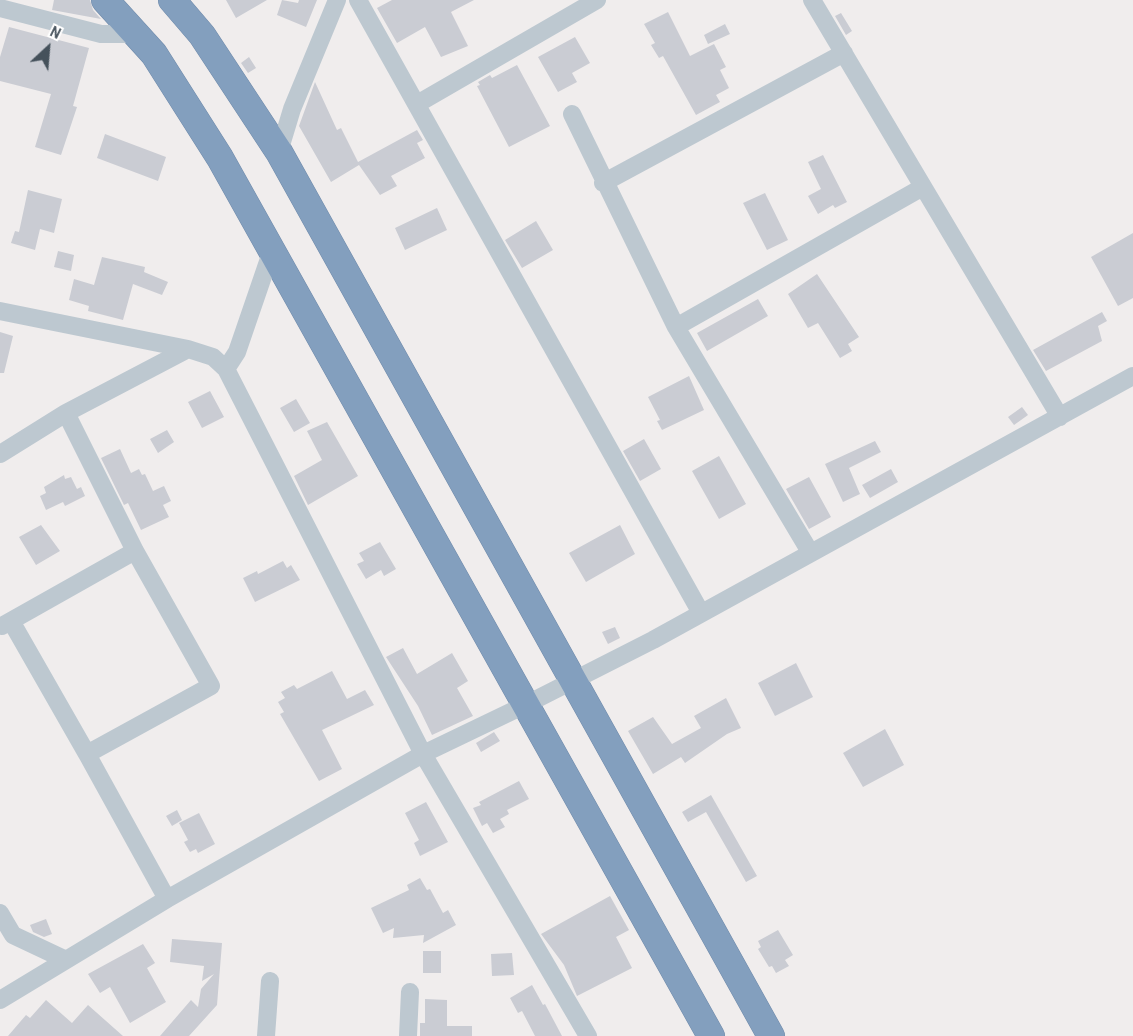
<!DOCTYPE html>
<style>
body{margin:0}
#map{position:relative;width:1133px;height:1036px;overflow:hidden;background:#f0eded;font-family:"Archivo Narrow",sans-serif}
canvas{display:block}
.north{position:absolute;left:18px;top:18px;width:60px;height:60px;-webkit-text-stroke:4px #fff;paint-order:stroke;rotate:26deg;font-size:16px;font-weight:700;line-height:24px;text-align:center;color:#45515b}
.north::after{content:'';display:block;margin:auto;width:21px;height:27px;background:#45515b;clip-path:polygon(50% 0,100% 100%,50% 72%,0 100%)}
</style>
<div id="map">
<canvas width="1133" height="1036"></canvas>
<div class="north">N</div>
</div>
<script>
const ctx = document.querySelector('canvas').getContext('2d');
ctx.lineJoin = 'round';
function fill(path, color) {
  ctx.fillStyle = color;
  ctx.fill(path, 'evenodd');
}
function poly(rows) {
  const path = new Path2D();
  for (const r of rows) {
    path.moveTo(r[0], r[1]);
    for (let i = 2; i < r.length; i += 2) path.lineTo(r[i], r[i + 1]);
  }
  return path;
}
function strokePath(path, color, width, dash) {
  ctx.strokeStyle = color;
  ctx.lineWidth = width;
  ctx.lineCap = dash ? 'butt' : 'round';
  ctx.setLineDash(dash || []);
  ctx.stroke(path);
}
fill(poly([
 [54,0,90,0,93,10,101,19,52,10],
 [226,0,267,0,236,18],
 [282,0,298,3,299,0,317,0,306,27,277,15],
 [392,0,474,0,451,12,468,46,441,57,425,27,397,43,377,8],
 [668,12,690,56,714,44,726,67,720,70,729,88,716,95,720,102,696,115,663,56,659,58,651,45,655,43,644,24],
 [841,13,852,31,846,35,835,16],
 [725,24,730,34,708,44,704,35],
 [9,27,89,48,73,106,77,107,61,155,35,147,51,94,0,81,0,57],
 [575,37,590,63,572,73,577,82,558,92,538,57],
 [249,57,256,68,248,73,241,63],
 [517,65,550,126,509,147,477,86,480,85,478,82,490,75,492,78],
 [315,82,337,130,341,128,358,162,417,130,423,140,417,143,425,158,391,176,397,186,380,195,359,165,331,182,299,126],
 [105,134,166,157,158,181,97,158],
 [823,155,847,202,835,208,833,205,818,214,808,196,821,189,808,162],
 [28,190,62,199,54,233,40,229,35,250,11,243,15,231,19,232],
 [765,193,788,240,767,250,743,203],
 [437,208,447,230,405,250,395,228],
 [536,221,553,250,522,268,505,240],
 [1133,233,1133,298,1118,306,1091,257],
 [58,251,74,255,71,271,54,267],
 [102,257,145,267,144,272,168,282,162,295,133,284,123,320,88,311,89,306,69,300,74,279,94,285],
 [817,274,859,337,848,344,852,351,840,358,818,323,808,328,788,294],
 [758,299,768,316,707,351,697,333],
 [1102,312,1107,321,1098,326,1102,341,1046,371,1033,350],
 [0,332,13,336,4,373,0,373],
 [689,376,704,410,662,430,657,421,660,420,648,397],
 [210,391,224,417,202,428,188,402],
 [296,399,310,423,294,432,280,408],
 [1022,407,1028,415,1014,425,1008,417],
 [327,422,358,476,308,505,294,476,322,460,307,431],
 [167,430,174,442,158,453,150,439],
 [644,439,661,469,640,481,623,451],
 [875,441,881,452,849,468,860,494,843,502,825,464],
 [120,449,131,473,139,469,142,475,145,474,153,491,164,486,171,501,163,505,169,517,141,530,128,503,124,505,101,458],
 [719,456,746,504,719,519,692,471],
 [891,469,898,482,870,498,862,485],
 [64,475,65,479,71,477,77,489,81,487,85,496,65,506,63,502,46,510,40,496,46,493,44,487],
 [809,477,831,517,809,529,786,489],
 [41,525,60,551,36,565,19,537],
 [620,525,635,554,586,582,569,553],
 [380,542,396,569,384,576,381,570,366,579,357,564,364,561,359,553],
 [283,561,287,568,291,565,300,580,255,602,243,578,257,571,258,574],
 [615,627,620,638,608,644,602,632],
 [403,648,417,674,452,653,468,681,457,688,473,716,432,735,418,706,386,657],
 [796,663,813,697,775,716,758,683],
 [332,671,347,699,365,690,374,705,322,730,342,769,319,781,280,714,284,712,278,702,285,698,281,692,294,685,297,689],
 [726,698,741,728,727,734,685,763,681,757,653,774,628,731,653,717,672,744,701,728,694,716],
 [885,729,904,765,863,787,843,753],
 [494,732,500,741,481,752,476,743],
 [519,781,529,799,507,810,509,814,500,819,505,827,493,833,487,823,482,826,473,808,481,805,479,802],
 [711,795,757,876,746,882,706,812,688,822,682,812],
 [426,802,448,842,420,856,414,843,419,840,405,813],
 [177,810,182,820,172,826,166,816],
 [199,813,215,844,198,853,196,849,190,852,184,842,188,840,179,823],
 [420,878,427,890,430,889,443,913,448,910,456,925,423,943,424,935,393,938,394,928,383,933,371,908,409,890,407,885],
 [610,896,629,930,616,937,632,968,577,996,564,965,541,934],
 [46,919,52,934,44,937,33,932,30,925],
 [778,930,793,955,785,960,789,966,776,973,772,966,769,967,758,949,761,947,758,941],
 [172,939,222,943,217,1005,189,1036,160,1036,191,1000,198,1007,201,989,214,974,202,981,204,966,170,962],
 [143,944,155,963,147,968,166,1002,130,1023,110,987,100,993,88,974],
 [423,951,441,951,441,973,423,973],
 [512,953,514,975,492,976,491,954],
 [532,985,543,1005,545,1004,562,1036,535,1036,522,1011,518,1013,510,998],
 [425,999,447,1000,447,1026,472,1026,472,1036,420,1036,420,1023,425,1023],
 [46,1000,72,1023,88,1005,123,1036,8,1036,26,1015,30,1018]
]), '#caccd3');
const highway = poly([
 [105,0,154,54,220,158,711,1036],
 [172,0,202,35,279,152,771,1036]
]);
strokePath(highway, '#6f8aaa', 28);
strokePath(poly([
 [358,0,701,613],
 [812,0,1060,417],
 [0,8,101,34,138,34],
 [417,104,597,0],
 [572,114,676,327,810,552],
 [279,152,292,109,337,0],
 [603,183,844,53],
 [0,311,188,349,213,357,226,369,423,754,588,1036],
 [676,327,923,187],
 [226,369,237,352,272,250],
 [0,454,66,413,188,349],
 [11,621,87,754,211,686,135,551,66,413],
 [2,626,135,551],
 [87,754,167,899],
 [0,913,13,935,66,960],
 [0,1000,167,899,423,754,525,705,653,640,1133,376],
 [266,1036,270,981],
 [408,1036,410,992]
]), '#bdc8d0', 18);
strokePath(highway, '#839fbe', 27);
</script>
